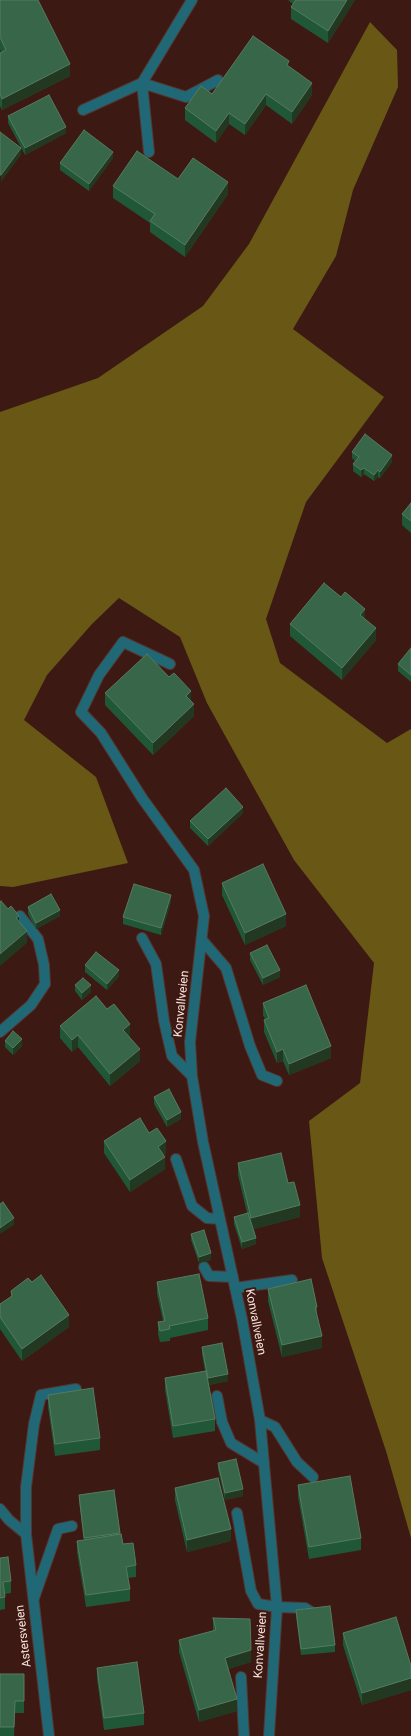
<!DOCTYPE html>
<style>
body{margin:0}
canvas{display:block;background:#3c1912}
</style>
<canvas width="411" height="1736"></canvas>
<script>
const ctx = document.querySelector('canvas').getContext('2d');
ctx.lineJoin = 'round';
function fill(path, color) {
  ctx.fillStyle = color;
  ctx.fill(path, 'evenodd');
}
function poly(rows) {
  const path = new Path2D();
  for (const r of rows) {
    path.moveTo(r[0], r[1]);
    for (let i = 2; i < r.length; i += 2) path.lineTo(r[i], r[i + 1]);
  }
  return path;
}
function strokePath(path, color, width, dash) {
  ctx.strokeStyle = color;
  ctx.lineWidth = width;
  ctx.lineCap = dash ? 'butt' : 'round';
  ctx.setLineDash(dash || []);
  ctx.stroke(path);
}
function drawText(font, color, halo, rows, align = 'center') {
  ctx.font = font + ' Roboto,sans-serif';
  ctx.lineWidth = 4;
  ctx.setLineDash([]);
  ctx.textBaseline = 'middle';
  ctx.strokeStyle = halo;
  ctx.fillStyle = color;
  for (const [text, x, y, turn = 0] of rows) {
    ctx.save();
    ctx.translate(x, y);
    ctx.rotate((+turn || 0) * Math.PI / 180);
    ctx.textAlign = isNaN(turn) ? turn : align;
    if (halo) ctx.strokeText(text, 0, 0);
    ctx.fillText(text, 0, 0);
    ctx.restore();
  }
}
fill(poly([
 [370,22,397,50,398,87,353,190,336,256,293,329,384,397,306,502,266,619,280,663,387,743,411,729,411,1538,386,1451,322,1258,309,1121,360,1083,374,963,294,860,207,703,180,637,119,598,92,624,47,675,24,720,96,777,128,863,13,887,0,886,0,412,98,378,203,306,249,244]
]), '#685715');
const minor = poly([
 [142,83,192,0],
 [142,83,149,152],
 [83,110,142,83,186,97,218,80],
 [170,664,123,642,99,675,81,712,101,733,142,798,194,870,204,916,190,1042,192,1076,203,1142,242,1319,260,1420,277,1607,269,1736],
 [142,938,156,964,164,1021,172,1056,192,1076],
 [202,940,226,968,250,1046,262,1075,277,1081],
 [0,1032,31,1005,45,984,44,965,38,939,20,916],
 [176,1159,192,1206,207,1218,220,1219],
 [204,1267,209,1276,233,1277],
 [235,1288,292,1280],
 [217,1396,222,1422,231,1443,264,1463],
 [260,1420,275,1427,297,1462,313,1477],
 [0,1509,9,1520,26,1534],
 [237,1513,251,1591,258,1604,277,1607,305,1608,311,1612],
 [34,1598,58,1529,72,1526],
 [241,1677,244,1736],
 [49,1736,26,1534,26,1487,34,1424,41,1395,76,1389]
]);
strokePath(minor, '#57352e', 12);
strokePath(minor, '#206876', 10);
fill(poly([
 [0,0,70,76,2,110,0,106,0,53,1,52,0,49],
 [288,0,355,0,328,43,291,19,291,7,293,4],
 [289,66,312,95,292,124,266,105,245,135,229,124,216,143,185,120,185,108,212,94],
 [8,116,66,133,25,155,8,123],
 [113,158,89,191,60,170,60,163],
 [178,179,228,194,185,257,150,232,150,223,113,198,113,186],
 [352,452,392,462,380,478,378,477,374,481,364,474,361,477,353,471,353,464,355,461,352,458],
 [411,503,411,533,402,525,402,514],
 [365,619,376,640,342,680,290,636,290,624],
 [411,648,411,682,398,671,398,664],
 [105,693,191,702,194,716,153,755,105,705],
 [243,813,208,846,190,828,190,821],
 [222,883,286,926,245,945,222,895],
 [171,902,161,935,123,924,123,917],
 [28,907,60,916,36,929,28,914],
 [250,953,280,977,263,985,250,960],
 [85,965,119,976,107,990,85,972],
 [75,985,91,992,82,1000,75,991],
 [263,1003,331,1058,289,1075,283,1061,277,1063,264,1032,264,1020,265,1019,263,1015],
 [107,1009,130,1036,129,1037,140,1061,110,1086,78,1047,72,1052,60,1038,60,1026],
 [5,1041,22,1046,13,1055,5,1047],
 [154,1097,181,1119,167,1127,154,1104],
 [149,1133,166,1153,163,1155,165,1169,130,1192,104,1153,104,1141],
 [238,1163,288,1183,300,1217,254,1229,256,1244,242,1249,234,1224,234,1217,247,1213,238,1175],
 [191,1234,211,1260,199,1263,191,1240],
 [32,1282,69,1327,22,1361,0,1329,0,1304,11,1297,11,1291],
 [157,1282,208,1318,208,1330,170,1338,170,1341,160,1342,158,1334,158,1322,163,1321,157,1294],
 [268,1289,317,1307,317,1317,322,1348,282,1357,268,1301],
 [202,1347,228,1381,209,1385,215,1419,215,1431,173,1438,165,1390,165,1378,205,1371,202,1354],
 [48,1395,100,1438,100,1450,55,1456,48,1407],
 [218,1463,243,1496,225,1500,218,1469],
 [298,1485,361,1538,361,1550,309,1559,298,1497],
 [175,1488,231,1541,187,1552,175,1500],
 [114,1490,120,1534,123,1544,136,1565,136,1577,128,1578,130,1589,130,1601,86,1607,77,1552,77,1541,84,1540,79,1501,79,1495],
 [0,1558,11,1581,11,1593,5,1594,5,1609,0,1610],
 [296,1610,335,1645,335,1652,301,1655,296,1616],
 [213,1618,251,1662,228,1669,237,1711,199,1722,179,1652,179,1640,213,1631],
 [343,1633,411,1666,411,1690,362,1705,343,1645],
 [97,1668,144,1713,144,1725,104,1730,97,1679],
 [0,1674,24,1674,24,1713,15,1713,14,1736,0,1736]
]), '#205837');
fill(poly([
 [347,0,355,0,328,43,328,31],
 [70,64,70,76,2,110,2,99],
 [312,83,312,95,292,124,292,112],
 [266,94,266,105,245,135,245,124],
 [229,113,229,124,216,143,216,131],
 [66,127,66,133,25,155,25,148],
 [21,148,21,155,1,182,1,175],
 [113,152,113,158,89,191,89,184],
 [228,182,228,194,185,257,185,245],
 [392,455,392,462,380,478,380,472],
 [364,468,364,474,361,477,361,470],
 [378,470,378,477,374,481,374,475],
 [365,609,365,620,360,615],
 [376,628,376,640,342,680,342,668],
 [191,691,191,703,186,696],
 [194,704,194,716,153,755,153,743],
 [243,807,243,813,208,846,208,839],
 [171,895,171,902,161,935,161,928],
 [60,910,60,916,36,929,36,923],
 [286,914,286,926,245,945,245,933],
 [19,916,19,927,16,918],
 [27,931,27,943,0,966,0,954],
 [119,970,119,976,107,990,107,984],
 [280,970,280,977,263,985,263,978],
 [91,985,91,992,82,1000,82,993],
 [130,1024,130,1036,123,1041,123,1030],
 [78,1035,78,1047,72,1052,72,1040],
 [22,1039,22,1046,13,1055,13,1048],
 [331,1046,331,1058,289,1075,289,1064],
 [140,1049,140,1061,110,1086,110,1074],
 [283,1049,283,1061,277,1063,277,1052],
 [181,1112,181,1119,167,1127,167,1120],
 [166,1141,166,1153,158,1158,158,1147],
 [165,1157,165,1169,130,1192,130,1180],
 [300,1205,300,1217,251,1230,251,1218],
 [14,1218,14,1225,0,1234,0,1228],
 [256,1238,256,1244,242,1249,242,1242],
 [211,1253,211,1260,199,1263,199,1257],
 [69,1315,69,1327,22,1361,22,1349],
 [322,1336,322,1348,282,1357,282,1345],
 [228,1374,228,1381,208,1385,208,1378],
 [243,1489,243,1496,225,1500,225,1493],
 [231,1529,231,1541,187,1552,187,1540],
 [251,1650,251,1662,225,1670,225,1658],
 [411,1678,411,1690,362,1705,362,1693],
 [237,1699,237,1711,199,1722,199,1710]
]), '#223820');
const building = poly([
 [0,0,38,0,70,64,2,99,0,94,0,53,6,50,0,37,0,0],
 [296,0,347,0,328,31,291,7,296,0],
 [253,36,289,61,287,65,312,83,292,112,266,94,245,124,229,113,216,131,185,108,201,86,212,94,253,36],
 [49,95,66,127,25,148,8,116,49,95],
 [84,130,113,152,89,184,60,163,84,130],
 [0,132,21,148,1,175,0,175,0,132],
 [137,151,178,179,193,158,228,182,185,245,150,221,155,214,113,186,137,151],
 [365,434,392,455,380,472,378,470,374,475,364,468,361,470,353,464,359,457,352,452,365,434],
 [411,503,411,521,402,514,411,503],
 [324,583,341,597,345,592,365,609,360,615,376,628,342,668,290,624,324,583],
 [411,648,411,675,398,664,411,648],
 [147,654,169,677,174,673,191,691,186,696,194,704,153,743,105,693,147,654],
 [226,788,243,807,208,839,190,821,226,788],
 [263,864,286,914,245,933,222,883,263,864],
 [134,884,171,895,161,928,123,917,134,884],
 [51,894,60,910,36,923,28,907,51,894],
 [1,901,8,909,11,906,19,916,16,918,27,931,0,954,0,902,1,901],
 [267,945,280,970,263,978,250,953,267,945],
 [96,952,119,970,107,984,85,965,96,952],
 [83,978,91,985,82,993,75,985,83,978],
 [306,985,331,1046,289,1064,283,1049,277,1052,264,1020,269,1018,263,1003,306,985],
 [96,996,107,1009,114,1004,130,1024,123,1030,140,1049,110,1074,78,1035,72,1040,60,1026,96,996],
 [13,1031,22,1039,13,1048,5,1041,13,1031],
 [169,1089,181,1112,167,1120,154,1097,169,1089],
 [140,1118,149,1133,157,1128,166,1141,158,1147,165,1157,130,1180,104,1141,140,1118],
 [281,1153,288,1183,294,1182,300,1205,251,1218,238,1163,281,1153],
 [3,1202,14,1218,0,1228,0,1204,3,1202],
 [248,1213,256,1238,242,1242,234,1217,248,1213],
 [204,1230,211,1253,199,1257,191,1234,204,1230],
 [199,1274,208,1318,169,1326,170,1329,160,1331,158,1322,165,1321,157,1282,199,1274],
 [41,1275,69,1315,22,1349,0,1317,0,1304,12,1296,11,1291,28,1278,32,1282,41,1275],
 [311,1279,317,1307,315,1307,322,1336,282,1345,268,1289,311,1279],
 [222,1343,228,1374,208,1378,202,1347,222,1343],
 [206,1371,215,1419,173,1426,165,1378,206,1371],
 [93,1388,100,1438,55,1444,48,1395,93,1388],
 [236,1459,243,1489,225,1493,218,1463,236,1459],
 [350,1476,361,1538,309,1547,298,1485,350,1476],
 [218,1478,231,1529,187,1540,175,1488,218,1478],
 [114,1490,120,1533,84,1538,79,1495,114,1490],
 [121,1534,123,1544,133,1543,136,1565,126,1567,130,1589,86,1595,77,1541,121,1534],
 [8,1557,11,1581,3,1582,5,1597,0,1598,0,1558,8,1557],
 [330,1606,335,1645,301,1649,296,1610,330,1606],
 [396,1617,411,1666,411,1678,362,1693,343,1633,396,1617],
 [213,1618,250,1619,251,1650,225,1658,237,1699,199,1710,179,1640,216,1630,213,1618],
 [137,1662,144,1713,104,1718,97,1668,137,1662],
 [0,1674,24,1674,24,1701,15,1701,14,1727,0,1727,0,1674]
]);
fill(building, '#386648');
strokePath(building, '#567a60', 1);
drawText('12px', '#fbe3dd', '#3c1912', [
 ["Konvallveien",182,1004,-84],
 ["Konvallveien",255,1322,79],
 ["Astersveien",24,1636,-97],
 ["Konvallveien",261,1645,-86]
]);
</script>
